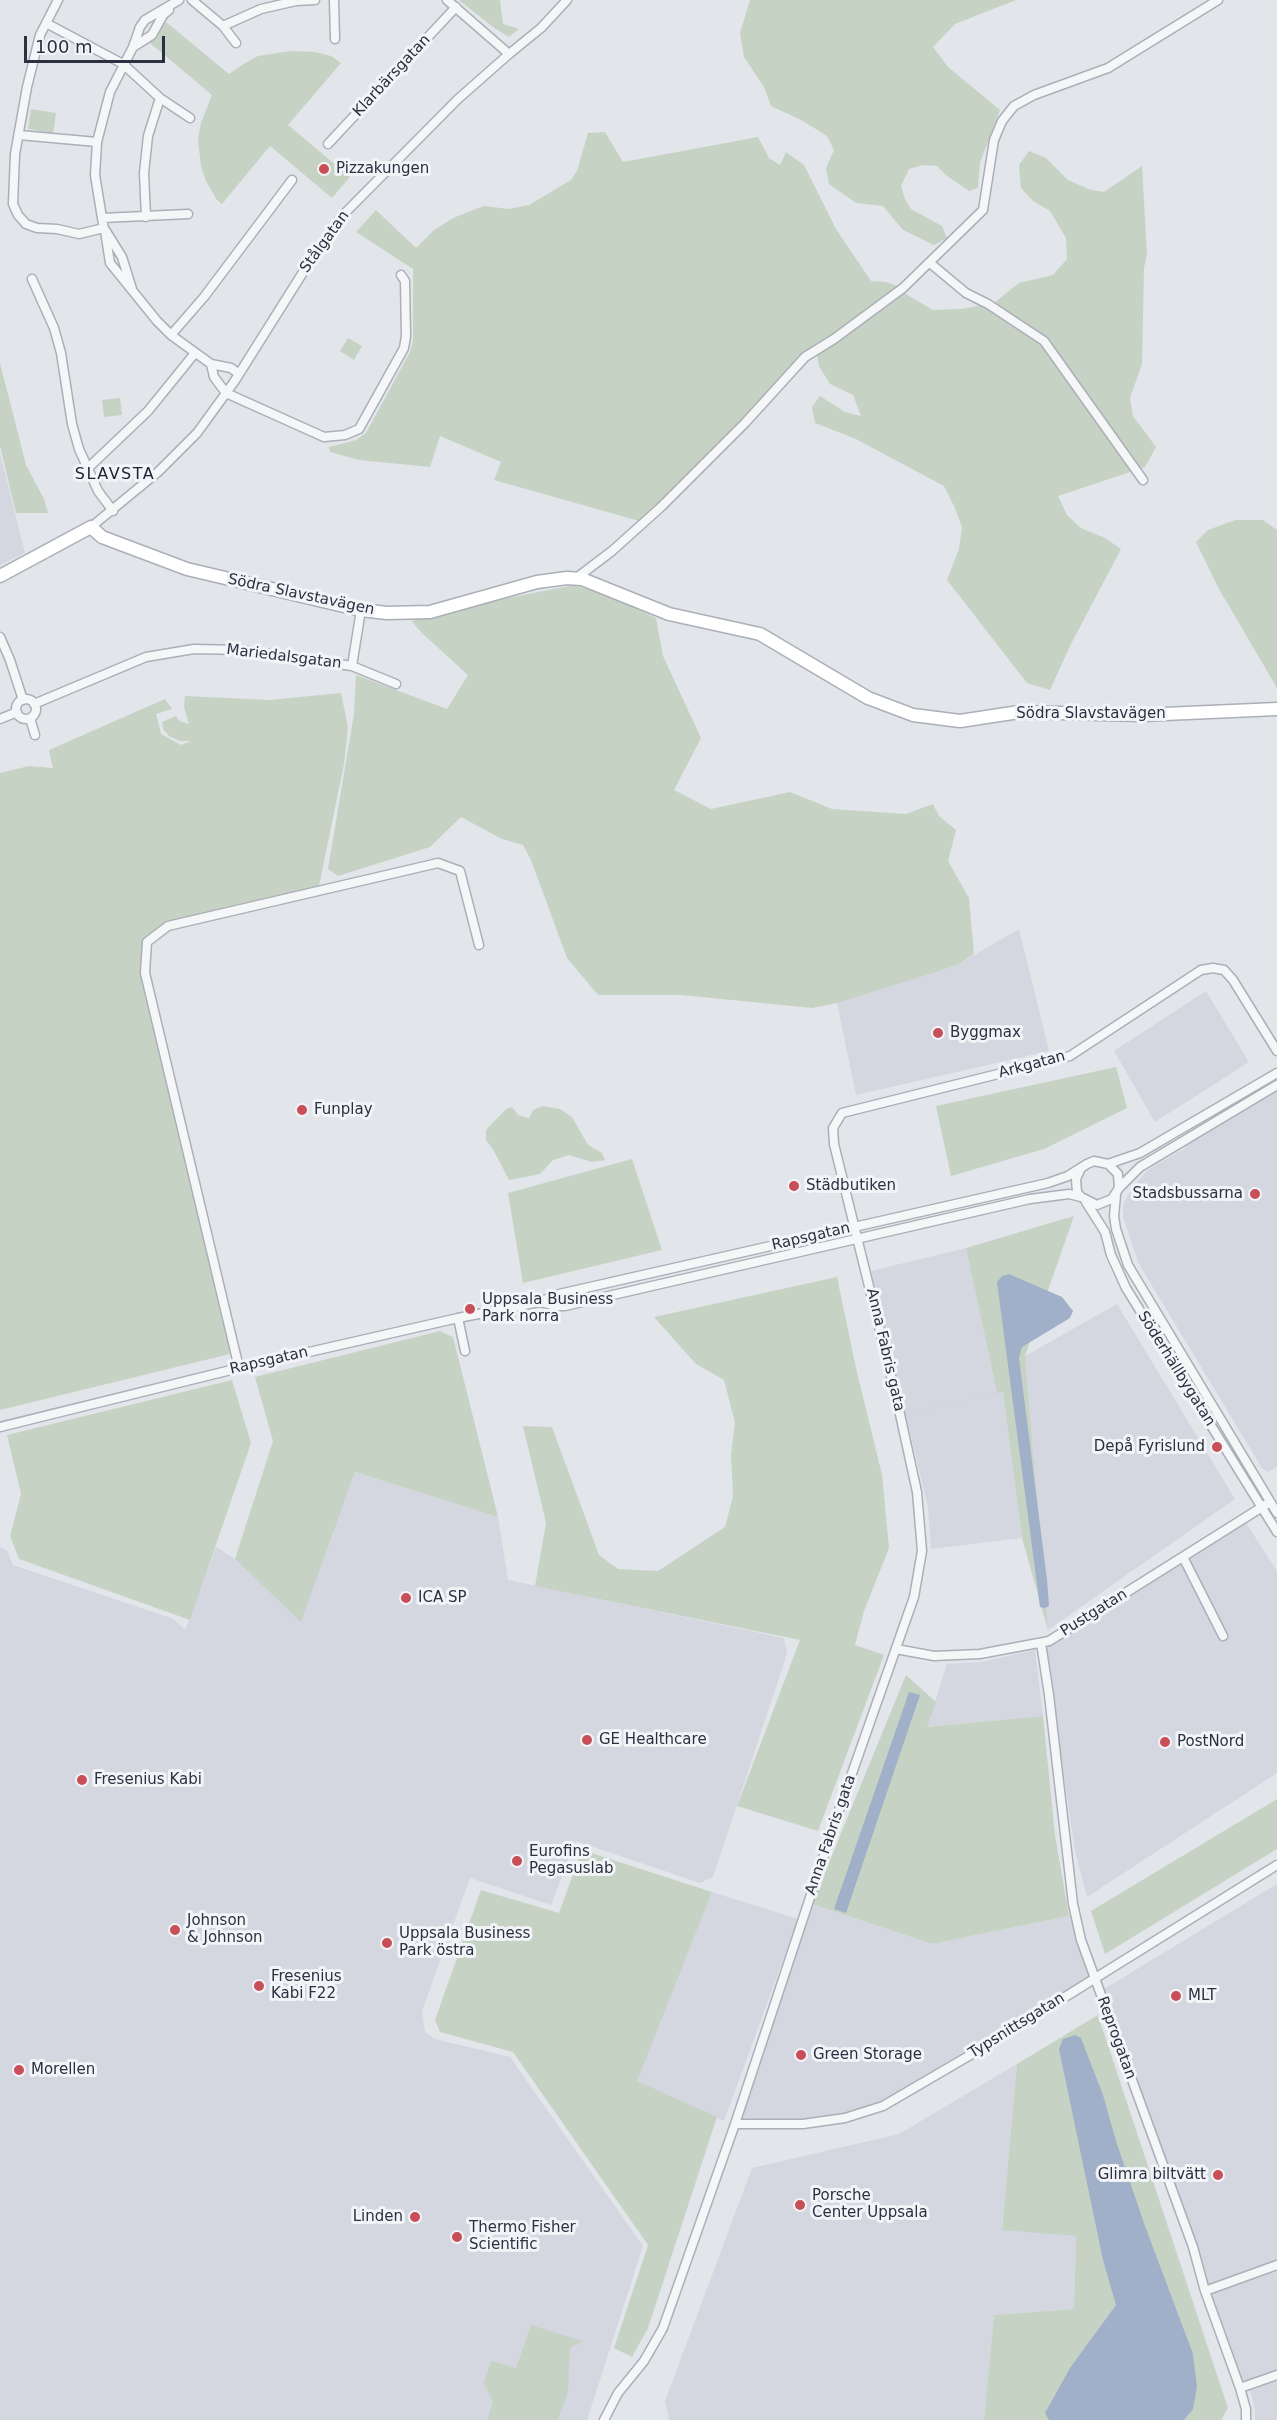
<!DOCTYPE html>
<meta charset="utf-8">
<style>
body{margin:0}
#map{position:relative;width:1277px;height:2420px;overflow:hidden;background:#e2e5ea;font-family:"DejaVu Sans",sans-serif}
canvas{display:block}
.scale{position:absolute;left:24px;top:36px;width:141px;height:27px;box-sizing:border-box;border:3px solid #2b3141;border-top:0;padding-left:8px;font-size:18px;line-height:21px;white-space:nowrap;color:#2b3141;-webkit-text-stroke:4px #f2f4f7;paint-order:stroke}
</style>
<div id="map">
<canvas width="1277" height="2420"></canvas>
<div class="scale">100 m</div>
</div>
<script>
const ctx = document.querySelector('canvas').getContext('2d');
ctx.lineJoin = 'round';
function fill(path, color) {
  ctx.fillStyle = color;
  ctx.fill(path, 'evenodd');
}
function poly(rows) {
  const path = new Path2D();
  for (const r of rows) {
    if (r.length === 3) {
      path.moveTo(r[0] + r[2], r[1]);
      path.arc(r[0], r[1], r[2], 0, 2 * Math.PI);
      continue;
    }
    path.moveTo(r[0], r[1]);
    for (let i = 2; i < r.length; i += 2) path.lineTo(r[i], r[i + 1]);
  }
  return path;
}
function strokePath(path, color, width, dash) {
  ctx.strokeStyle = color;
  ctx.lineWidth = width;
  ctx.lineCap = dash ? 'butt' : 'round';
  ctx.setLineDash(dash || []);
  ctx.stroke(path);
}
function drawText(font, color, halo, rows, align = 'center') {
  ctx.font = font + ' "DejaVu Sans",sans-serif';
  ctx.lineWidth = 6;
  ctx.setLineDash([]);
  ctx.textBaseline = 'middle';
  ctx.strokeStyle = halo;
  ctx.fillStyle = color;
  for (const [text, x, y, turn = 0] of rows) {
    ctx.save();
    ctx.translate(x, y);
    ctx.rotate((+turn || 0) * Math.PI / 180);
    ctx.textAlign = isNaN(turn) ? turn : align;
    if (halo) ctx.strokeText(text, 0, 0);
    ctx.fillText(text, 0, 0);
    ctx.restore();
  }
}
fill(poly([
 [0,453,25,553,0,565],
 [1019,929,1049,1051,856,1095,837,1003,959,964],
 [1206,991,1249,1062,1155,1122,1114,1051],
 [1277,1084,1277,1467,1268,1472,1262,1468,1139,1264,1123,1217,1123,1204,1135,1184,1149,1169,1185,1148,1182,1142],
 [966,1248,997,1393,1003,1392,1022,1538,931,1549,928,1507,871,1271],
 [1117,1304,1235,1499,1048,1630,1025,1356],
 [355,1472,498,1517,508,1580,784,1638,787,1654,713,1877,700,1883,576,1841,551,1905,470,1878,422,2011,425,2032,435,2039,510,2057,643,2246,587,2420,0,2420,0,1547,7,1550,13,1565,174,1619,185,1630,216,1547,235,1559,301,1621],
 [1246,1523,1277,1571,1277,1773,1087,1897,1075,1851,1045,1647],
 [1035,1650,1043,1716,927,1727,947,1664,981,1662],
 [1277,1884,1277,2420,1255,2420,1255,2410,1250,2389,1240,2388,1099,1992],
 [712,1892,798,1919,724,2121,636,2081],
 [812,1904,932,1944,1075,1915,1094,1979,883,2106,845,2118,735,2124],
 [1017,2064,1002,2229,1076,2236,1074,2309,994,2315,984,2420,669,2420,665,2401,752,2168,899,2134]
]), '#d4d7df');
fill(poly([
 [459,0,500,0,503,24,519,29,509,37,493,27],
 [750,0,1016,0,955,24,933,47,948,67,1000,110,980,163,978,188,969,191,947,176,937,166,923,165,909,169,901,186,905,199,911,209,942,226,947,238,934,245,903,230,883,206,856,203,829,184,826,168,834,150,827,136,803,121,771,106,764,87,744,57,740,33],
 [166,22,229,74,245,63,258,56,290,51,315,52,331,56,341,63,288,125,350,177,332,198,270,146,222,204,217,200,206,181,201,167,198,139,201,123,212,95,150,43],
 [31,109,56,113,53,134,28,129],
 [605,132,623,162,758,137,769,158,780,165,786,152,804,165,836,229,871,281,886,282,903,288,907,295,933,310,961,309,994,303,1019,283,1053,275,1067,259,1066,238,1050,211,1033,201,1021,188,1019,165,1029,151,1046,158,1068,180,1091,190,1104,192,1142,166,1147,254,1144,268,1142,364,1130,398,1133,416,1156,447,1145,467,1058,496,1067,515,1081,528,1105,538,1121,549,1071,644,1050,690,1027,683,947,580,959,549,962,527,955,508,944,486,856,439,815,423,812,407,820,396,845,412,861,416,853,395,830,384,819,366,816,350,643,522,494,480,501,462,440,436,430,467,359,460,330,452,329,447,356,440,366,433,410,352,413,341,413,269,356,232,376,210,416,248,434,230,453,218,484,206,509,209,529,205,571,180,577,171,588,133],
 [348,338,362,346,354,360,340,351],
 [0,363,26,465,44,499,48,513,16,513,0,446],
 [120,398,122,415,104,417,102,400],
 [1235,520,1263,520,1277,530,1277,688,1219,589,1196,542,1208,530],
 [574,585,608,596,656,618,663,656,701,738,674,790,711,809,790,792,832,809,906,814,933,804,939,816,956,830,948,861,969,898,974,954,959,964,936,972,837,1003,812,1008,681,995,598,995,567,958,531,860,523,845,502,839,461,817,430,847,338,876,328,869,354,714,356,675,447,709,468,675,424,635,411,621,503,599],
 [341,693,348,727,344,764,318,891,168,926,147,942,145,973,234,1353,0,1410,0,773,29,766,53,768,49,750,165,699,172,709,156,714,161,734,181,745,191,741,180,741,169,736,163,729,162,722,176,716,179,721,189,724,184,707,185,696,269,700],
 [1116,1067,1127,1108,1044,1149,951,1176,936,1106],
 [543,1106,560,1109,572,1117,588,1145,602,1153,605,1160,592,1162,569,1155,553,1160,540,1174,509,1180,494,1151,486,1140,486,1130,506,1109,512,1107,518,1115,529,1118,533,1110],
 [632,1159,662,1250,523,1283,508,1193],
 [1074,1216,1025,1356,1048,1630,1022,1538,1003,1392,905,1414,997,1393,966,1248],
 [837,1277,856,1368,882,1475,889,1548,864,1611,855,1645,884,1655,818,1831,737,1806,800,1640,535,1586,546,1523,523,1426,552,1427,599,1555,618,1569,658,1571,725,1527,733,1496,731,1455,735,1422,724,1380,696,1364,654,1317],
 [440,1331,453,1337,498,1517,355,1472,301,1622,235,1559,273,1441,255,1377],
 [232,1380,251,1443,190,1620,19,1559,10,1536,21,1494,7,1435],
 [906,1675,936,1702,927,1727,1043,1716,1055,1835,1069,1916,932,1944,812,1904],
 [1277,1799,1277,1849,1105,1954,1091,1911],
 [582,1850,712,1892,637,2081,717,2117,648,2328,632,2357,614,2348,648,2245,513,2052,440,2032,435,2020,481,1890,559,1913],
 [1098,2015,1228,2408,1221,2420,984,2420,994,2315,1074,2309,1076,2236,1002,2230,1017,2064],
 [531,2325,583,2341,570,2348,568,2392,558,2420,487,2420,493,2402,484,2383,491,2361,516,2368]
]), '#c6d3c4');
fill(poly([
 [1009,1274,1062,1297,1073,1311,1070,1318,1022,1347,1019,1358,1047,1580,1049,1606,1045,1608,1040,1607,997,1282,1002,1276],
 [909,1692,920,1695,846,1913,834,1909],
 [1075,2035,1081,2038,1103,2095,1116,2141,1145,2226,1193,2354,1197,2387,1193,2409,1184,2420,1049,2420,1045,2413,1070,2368,1116,2305,1103,2260,1059,2049,1063,2039]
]), '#9fb0c8');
const street = poly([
 [58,0,40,35,27,87,15,154,13,204,18,215,26,224,37,228,57,229,79,234,104,228],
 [192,0,223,26,236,43],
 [334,0,335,39],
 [447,0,509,54],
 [46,23,123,64,160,98,190,118],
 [223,26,261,9,296,1,315,0],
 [133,47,152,35,163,15,169,10],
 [19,135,97,142],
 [328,144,456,7],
 [146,217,144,173,148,136,160,98],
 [102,218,188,214],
 [105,231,110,263,157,321,171,335,211,364,231,368,239,374],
 [930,263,966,293,988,304,1044,341,1143,480],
 [32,279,54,328,61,353,72,424,79,449,98,491,113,511],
 [132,289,122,257,104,228,102,218,95,175,97,142,110,92,133,47,140,27,145,20,179,0],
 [171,335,204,297,292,180],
 [211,364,214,377,226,393,324,437,345,435,359,429,404,348,406,336,405,281,401,275],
 [87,469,148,411,195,353],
 [91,527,158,472,197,433,234,382,307,266,341,217,458,99,509,54,541,28,567,0],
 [575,579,612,551,661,507,745,423,805,357,834,339,903,288,983,210,994,140,1002,121,1014,106,1034,95,1108,68,1218,0],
 [0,637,10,660,23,700],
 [352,666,361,610],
 [26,709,10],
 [34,704,146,657,194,649,242,650,352,666,396,684],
 [30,718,35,735],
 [0,719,17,712],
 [1108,1164,1140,1153,1277,1073],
 [1119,1188,1140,1167,1277,1085],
 [1116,1195,1114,1216,1116,1229,1128,1265,1277,1513],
 [1086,1202,1105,1232,1111,1255,1126,1288,1277,1532],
 [540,1302,555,1306,565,1306,1030,1199,1069,1194,1081,1197],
 [458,1318,465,1351],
 [239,1368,145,973,147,942,168,926,438,863,460,871,479,945],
 [0,1427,239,1368,458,1318,539,1302,559,1294,1048,1183,1068,1176,1087,1164,1094,1161,1108,1164,1118,1174,1119,1188,1112,1199,1097,1205,1081,1197,1077,1192,1076,1179,1081,1168],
 [1183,1557,1223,1636],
 [1041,1643,1049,1695,1073,1904,1081,1940,1193,2247,1205,2291,1240,2388,1246,2409,1246,2420],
 [896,1649,934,1656,980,1654,1049,1641,1270,1502],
 [735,2124,803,2124,845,2118,883,2106,996,2040,1277,1865],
 [1205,2291,1277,2265],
 [1240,2388,1277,2375],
 [604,2420,618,2393,644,2361,663,2328,735,2124,837,1816,914,1597,922,1551,917,1492,896,1396,834,1144,833,1128,842,1113,1070,1056,1201,970,1213,968,1224,970,1233,980,1277,1051]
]);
const secondary = poly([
 [0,576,91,527,102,537,187,569,361,610,387,613,430,612,537,582,567,578,582,579,669,614,760,634,868,698,913,715,960,721,1019,712,1142,715,1277,709]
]);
strokePath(street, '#abafb7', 11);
strokePath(secondary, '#abafb7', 15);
strokePath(street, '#f5f6f8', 8);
strokePath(secondary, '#fff', 12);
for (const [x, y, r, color] of [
 [324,169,6,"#c84e57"],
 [938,1033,6,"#c84e57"],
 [302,1110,6,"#c84e57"],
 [794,1186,6,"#c84e57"],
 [1255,1194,6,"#c84e57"],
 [470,1309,6,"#c84e57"],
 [1217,1447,6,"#c84e57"],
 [406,1598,6,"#c84e57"],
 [587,1740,6,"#c84e57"],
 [1165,1742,6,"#c84e57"],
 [82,1780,6,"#c84e57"],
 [517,1861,6,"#c84e57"],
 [175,1930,6,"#c84e57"],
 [387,1943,6,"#c84e57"],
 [259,1986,6,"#c84e57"],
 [1176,1996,6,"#c84e57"],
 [801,2055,6,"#c84e57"],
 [19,2070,6,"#c84e57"],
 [1218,2175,6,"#c84e57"],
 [800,2205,6,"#c84e57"],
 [415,2217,6,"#c84e57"],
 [457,2237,6,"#c84e57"]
]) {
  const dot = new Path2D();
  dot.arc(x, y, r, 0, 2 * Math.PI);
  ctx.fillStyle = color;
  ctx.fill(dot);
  strokePath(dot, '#f2f4f7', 2);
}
drawText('15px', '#2b3141', '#f2f4f7', [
 ["Klarbärsgatan",392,76,-47],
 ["Stålgatan",325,242,-54],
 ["Södra Slavstavägen",301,595,12],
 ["Mariedalsgatan",284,657,7],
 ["Södra Slavstavägen",1091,714],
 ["Arkgatan",1032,1065,-15],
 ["Rapsgatan",811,1237,-13],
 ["Anna Fabris gata",885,1350,77],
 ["Rapsgatan",269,1361,-13],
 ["Söderhällbygatan",1176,1369,58],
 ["Pustgatan",1094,1613,-32],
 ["Anna Fabris gata",831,1835,-71],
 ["Typsnittsgatan",1017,2026,-32],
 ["Reprogatan",1116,2038,70]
]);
drawText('15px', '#2b3141', '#f2f4f7', [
 ["Pizzakungen",336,169],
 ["Byggmax",950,1033],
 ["Funplay",314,1110],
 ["Städbutiken",806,1186],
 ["Stadsbussarna",1243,1194,"right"],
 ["Uppsala Business",482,1300],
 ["Park norra",482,1317],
 ["Depå Fyrislund",1205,1447,"right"],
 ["ICA SP",418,1598],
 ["GE Healthcare",599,1740],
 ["PostNord",1177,1742],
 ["Fresenius Kabi",94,1780],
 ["Eurofins",529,1852],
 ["Pegasuslab",529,1869],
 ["Johnson",187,1921],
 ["& Johnson",187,1938],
 ["Uppsala Business",399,1934],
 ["Park östra",399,1951],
 ["Fresenius",271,1977],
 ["Kabi F22",271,1994],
 ["MLT",1188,1996],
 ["Green Storage",813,2055],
 ["Morellen",31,2070],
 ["Glimra biltvätt",1206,2175,"right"],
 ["Porsche",812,2196],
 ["Center Uppsala",812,2213],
 ["Linden",403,2217,"right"],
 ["Thermo Fisher",469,2228],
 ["Scientific",469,2245]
], 'left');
ctx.letterSpacing = '1.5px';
drawText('16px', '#1d2232', '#f2f4f7', [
 ["SLAVSTA",115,475]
]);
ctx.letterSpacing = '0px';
</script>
